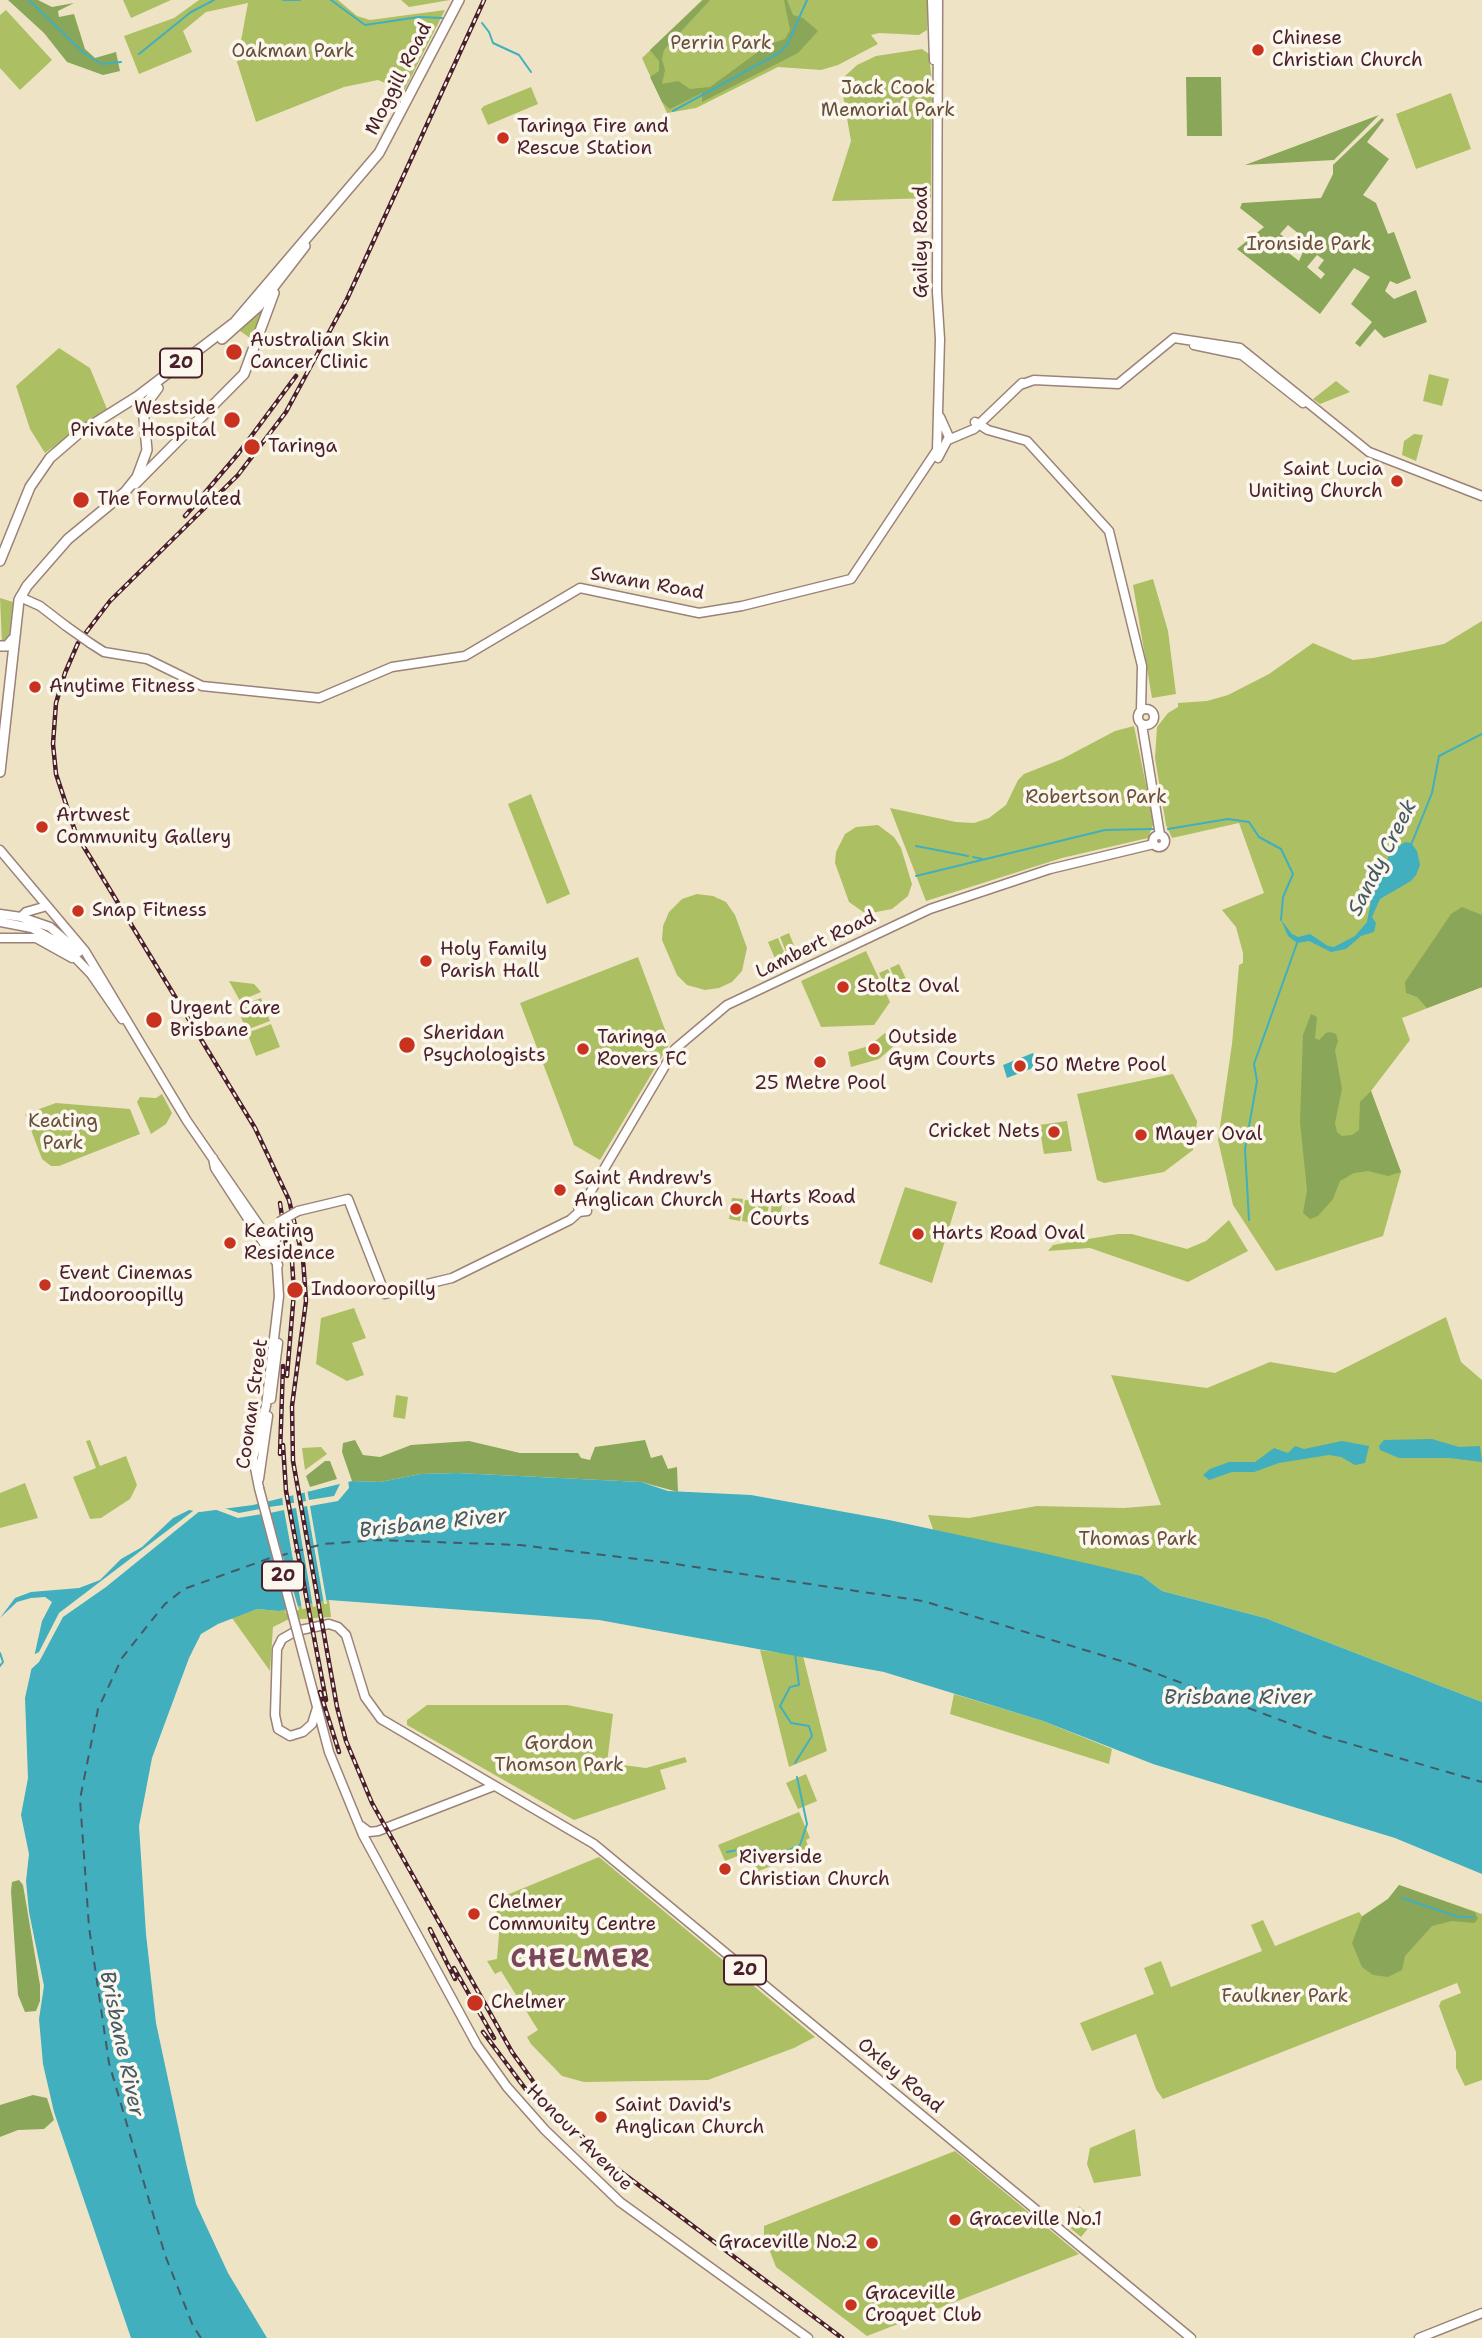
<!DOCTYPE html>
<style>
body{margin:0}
canvas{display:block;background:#eee4c5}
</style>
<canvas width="1482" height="2338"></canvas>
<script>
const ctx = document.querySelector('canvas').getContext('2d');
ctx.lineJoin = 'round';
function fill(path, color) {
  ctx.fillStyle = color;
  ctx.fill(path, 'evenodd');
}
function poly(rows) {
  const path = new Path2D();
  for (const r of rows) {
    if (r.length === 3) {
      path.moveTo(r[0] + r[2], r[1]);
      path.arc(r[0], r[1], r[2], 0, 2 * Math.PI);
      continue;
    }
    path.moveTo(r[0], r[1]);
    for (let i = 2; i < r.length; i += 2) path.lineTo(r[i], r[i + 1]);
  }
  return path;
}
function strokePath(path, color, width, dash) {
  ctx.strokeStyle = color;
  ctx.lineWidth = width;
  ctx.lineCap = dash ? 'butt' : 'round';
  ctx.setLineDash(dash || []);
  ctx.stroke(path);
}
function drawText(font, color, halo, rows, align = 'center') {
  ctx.font = font + ' "Shantell Sans",sans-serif';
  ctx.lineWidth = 7;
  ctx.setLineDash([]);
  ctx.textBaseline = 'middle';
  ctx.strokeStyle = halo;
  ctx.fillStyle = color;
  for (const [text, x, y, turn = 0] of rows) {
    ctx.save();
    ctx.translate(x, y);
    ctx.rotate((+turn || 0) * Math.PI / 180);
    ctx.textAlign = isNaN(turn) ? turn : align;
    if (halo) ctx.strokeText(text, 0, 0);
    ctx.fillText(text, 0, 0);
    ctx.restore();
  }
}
fill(poly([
 [123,0,171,0,131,18],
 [199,0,338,0,357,16,370,20,445,10,404,91,378,80,344,87,256,122,237,62,248,3,206,12,183,31,192,52,139,74,124,36,174,18],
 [401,0,450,0,409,7],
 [702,0,928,0,927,30,919,35,879,33,871,35,878,44,838,65,821,70,778,67,696,108,667,113,642,58],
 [6,10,52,60,20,90,0,68,0,15],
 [922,49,929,54,932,83,931,198,832,201,851,141,841,84,844,77,857,65,876,56],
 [531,87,538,104,488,125,481,109,484,106],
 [1451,93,1471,149,1416,169,1396,114],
 [267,299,253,340,240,331],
 [59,348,90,368,107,409,45,453,30,429,16,386],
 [1429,374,1449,379,1442,406,1423,401],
 [1336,381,1350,392,1320,404,1313,399],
 [1414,434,1423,435,1416,461,1402,455,1404,441],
 [1153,579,1168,631,1176,694,1152,698,1133,585],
 [0,598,13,602,9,638,2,645],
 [1482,621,1482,987,1402,1018,1410,1040,1371,1091,1401,1172,1383,1236,1276,1271,1233,1205,1218,1140,1232,1044,1239,965,1243,963,1243,953,1236,927,1222,910,1264,893,1239,823,1172,838,1166,825,1155,758,1157,727,1168,713,1178,707,1178,703,1207,701,1228,695,1269,674,1313,643,1353,660,1373,658,1444,644],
 [1134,726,1152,814,1153,825,1148,838,1062,858,926,901,890,808,956,822,974,823,989,818,1006,805,1018,780,1024,774,1062,759,1115,731],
 [531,794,570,894,547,904,508,804],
 [878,825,894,837,901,848,912,884,908,896,892,909,866,914,849,902,835,863,836,852,845,834,856,827],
 [697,894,713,896,726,902,735,915,747,948,742,971,732,982,719,988,705,990,687,985,677,975,662,940,663,926,669,912,682,899],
 [789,933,797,953,788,957,780,937],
 [778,938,786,957,776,961,768,942],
 [866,951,890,1002,874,1025,821,1027,801,981],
 [638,957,670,1043,600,1160,574,1145,520,1003],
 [899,964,907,981,898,985,890,968],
 [888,969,896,986,887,990,879,973],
 [229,981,254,984,261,992,240,1001],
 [261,998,270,1021,246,1030,237,1007],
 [271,1024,280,1047,256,1056,247,1033],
 [885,1033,895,1045,879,1059,851,1067,848,1052,869,1046],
 [1173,1074,1197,1121,1193,1150,1164,1172,1104,1183,1097,1180,1077,1094],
 [162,1094,172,1113,166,1124,151,1134,137,1102,140,1097,156,1098],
 [56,1103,130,1109,140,1134,59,1166,51,1166,42,1159,25,1114],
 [1067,1121,1072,1151,1044,1154,1039,1125],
 [905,1187,957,1202,932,1283,879,1264],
 [732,1198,743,1199,740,1221,729,1219],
 [745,1200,756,1201,753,1223,742,1221],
 [759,1202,769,1203,766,1224,756,1223],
 [772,1203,782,1205,779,1226,769,1225],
 [1229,1220,1248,1251,1188,1282,1090,1248,1048,1251,1053,1245,1118,1234,1132,1234,1187,1249,1206,1241],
 [354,1308,366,1338,352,1343,364,1375,347,1381,316,1364,321,1318],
 [1446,1317,1461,1362,1482,1380,1482,1702,1265,1618,1162,1591,1142,1576,934,1532,928,1515,969,1518,1037,1506,1124,1508,1161,1505,1111,1375,1207,1388,1270,1362,1335,1373],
 [396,1395,408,1397,405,1419,393,1417],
 [90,1440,100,1466,126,1456,137,1485,130,1499,101,1518,90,1519,73,1477,96,1468,86,1441],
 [321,1447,327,1454,305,1470,302,1448],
 [25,1483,38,1518,0,1528,0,1493],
 [329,1600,331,1617,287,1620,273,1627,270,1671,232,1618,257,1609,279,1611],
 [760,1650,803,1656,827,1751,789,1767],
 [954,1694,1043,1721,1112,1749,1109,1764,950,1714],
 [427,1705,567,1705,613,1714,607,1763,646,1768,685,1757,687,1762,660,1770,666,1789,574,1820,407,1725,407,1720],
 [806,1774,817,1801,798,1809,786,1783],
 [799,1812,810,1838,806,1840,810,1851,756,1872,748,1852,725,1861,718,1845],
 [599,1857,815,2037,794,2048,708,2080,584,2082,562,2076,531,2044,527,2037,538,2030,501,1971,495,1974,487,1961,497,1959,500,1921,492,1901],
 [1399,1885,1482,1914,1482,2080,1465,2086,1456,2068,1456,2052,1439,2006,1441,2001,1461,1993,1457,1983,1163,2099,1156,2089,1136,2034,1092,2051,1080,2023,1154,1994,1144,1968,1161,1961,1171,1987,1262,1951,1251,1925,1263,1920,1275,1946,1359,1912,1362,1916,1388,1899],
 [1135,2129,1141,2176,1094,2183,1087,2164,1090,2148],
 [955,2151,1079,2254,867,2336,776,2267,764,2236,764,2226],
 [1079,2206,1095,2220,1081,2237,1064,2223]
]), '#adbf63');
fill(poly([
 [8,0,38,0,52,7,74,3,58,11,59,17,74,14,85,49,95,58,116,52,120,71,103,75,67,62,44,33],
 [703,0,710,0,664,50,662,59,665,70,662,84,678,81,690,89,710,87,762,49,760,33,764,29,770,44,785,39,790,30,784,0,787,0,793,15,803,18,818,31,798,53,702,102,702,93,670,109,662,102,650,77,659,71,659,61,650,50],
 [1186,77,1221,77,1222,136,1187,136],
 [1379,115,1334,160,1245,165],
 [1382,118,1384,120,1367,142,1389,159,1363,195,1376,203,1388,234,1394,232,1411,278,1397,284,1390,281,1385,291,1394,299,1416,290,1427,322,1384,338,1375,329,1360,347,1355,343,1372,322,1351,304,1370,277,1354,268,1320,314,1237,249,1264,227,1240,208,1242,203,1321,198,1333,174,1333,165],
 [1288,225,1304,238,1302,242,1306,245,1299,261,1281,247,1287,239,1280,234],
 [1317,255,1324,260,1318,268,1325,274,1321,279,1307,267],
 [1462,907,1482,915,1482,987,1427,1008,1417,997,1406,993,1405,982,1451,914],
 [1311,1014,1317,1017,1315,1038,1319,1040,1326,1033,1330,1032,1336,1034,1338,1041,1335,1050,1342,1089,1335,1123,1337,1132,1342,1136,1352,1135,1359,1130,1360,1102,1371,1091,1401,1172,1388,1176,1368,1171,1354,1173,1340,1181,1333,1199,1318,1216,1310,1219,1303,1213,1307,1190,1300,1122,1303,1035],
 [355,1440,363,1455,380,1457,411,1445,469,1441,520,1453,578,1453,581,1458,590,1460,595,1447,645,1440,651,1458,662,1455,668,1469,677,1467,678,1492,641,1482,457,1473,421,1474,380,1482,352,1481,342,1452,343,1443],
 [325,1461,330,1461,337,1479,310,1487,306,1476],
 [19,1880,23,1885,40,1985,40,2001,36,2011,25,2012,18,1995,11,1891,12,1882],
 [1399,1885,1475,1912,1478,1919,1474,1923,1452,1921,1432,1926,1405,1956,1402,1970,1388,1977,1373,1975,1362,1967,1352,1943,1362,1917,1388,1899],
 [33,2095,47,2098,54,2120,44,2129,18,2130,0,2137,0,2105]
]), '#8aa659');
fill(poly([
 [1405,842,1411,843,1417,851,1420,865,1416,875,1411,881,1380,899,1372,917,1376,923,1374,932,1361,936,1346,949,1331,952,1309,941,1297,943,1288,936,1281,920,1292,934,1298,937,1310,934,1328,946,1334,947,1355,936,1367,922,1374,885,1391,852],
 [1033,1053,1038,1066,1007,1078,1003,1065],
 [820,1062,8],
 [1432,1439,1459,1447,1480,1446,1482,1462,1450,1458,1399,1458,1380,1450,1379,1446,1384,1440],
 [1342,1441,1369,1446,1365,1463,1355,1465,1341,1457,1329,1455,1279,1463,1254,1472,1232,1472,1209,1480,1203,1475,1210,1469,1229,1462,1255,1462,1274,1448,1288,1453,1295,1446,1304,1449],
 [457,1473,641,1482,668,1491,751,1495,889,1520,1038,1552,1142,1576,1162,1591,1265,1618,1482,1702,1482,1874,1395,1838,1153,1764,1043,1721,884,1672,599,1620,329,1600,279,1611,257,1609,218,1624,201,1634,189,1658,152,1758,139,1826,146,1934,156,2023,186,2163,196,2204,228,2273,267,2338,131,2338,54,2112,43,2064,39,2019,44,1986,29,1912,26,1881,29,1854,21,1815,28,1778,25,1698,42,1621,52,1602,45,1597,31,1598,17,1602,0,1618,15,1598,31,1592,79,1588,100,1580,121,1559,142,1547,173,1518,189,1510,200,1512,253,1505,352,1481,380,1482,421,1474]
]), '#41afbe');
fill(poly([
 [348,1479,349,1488,338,1501,310,1506,327,1604,324,1604,307,1506,302,1507,320,1605,313,1607,296,1508,291,1509,309,1608,302,1609,284,1510,270,1513,299,1610,285,1613,287,1609,262,1514,238,1518,214,1509,201,1510,106,1587,63,1617,39,1662,27,1673,33,1659,31,1656,39,1652,59,1613,197,1508,218,1506,239,1513,260,1509,258,1500,267,1498,269,1507,283,1505,282,1495,288,1493,290,1503,294,1503,293,1492,299,1490,301,1502,306,1501,304,1489,307,1489,309,1500,334,1496,342,1480]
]), '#eee4c5');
strokePath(poly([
 [29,0,85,54,102,64,121,62],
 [283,0,300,0],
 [331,0,365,25,419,17,442,18],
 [482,23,489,32,493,43,519,55,531,72],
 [139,54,191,12,214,0],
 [673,111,779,53,787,45,807,0],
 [1168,829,1228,819,1249,822,1259,837,1281,849,1293,874,1283,897,1281,920],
 [1411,845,1432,793,1439,756,1482,734],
 [916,846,968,856],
 [973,857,982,859],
 [916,876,1105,830,1153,829],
 [1249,1220,1245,1149,1257,1081,1254,1064,1297,943],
 [0,1653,3,1662,0,1666],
 [795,1763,812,1736,809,1726,791,1723,780,1706,790,1687,799,1685,795,1654],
 [727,1852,753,1847,774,1857,800,1845,807,1824,797,1777],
 [1402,1898,1459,1917,1473,1917]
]), '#41afbe', 2);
strokePath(poly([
 [279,1556,323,1544,377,1540,520,1545,662,1562,923,1601,1131,1664,1323,1736,1482,1782],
 [201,2338,193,2326,165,2255,109,2063,89,1927,80,1799,98,1709,122,1658,148,1625,165,1604,184,1589,273,1557]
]), '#465966', 2, [9, 7]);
const major = poly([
 [932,0,934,60],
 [1194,345,1242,355,1303,403],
 [1020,385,1034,380,1118,384,1174,338,1240,348,1369,452,1482,496],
 [975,422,988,430,1027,441,1109,531,1142,666,1141,710],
 [948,440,974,429,1022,383],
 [938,458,949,437,940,417],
 [20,597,40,606,66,626],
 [90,643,104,652,147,659,202,686,319,698,392,667,465,656,580,588,699,613,742,606,851,579,937,450,940,339,937,292,938,0],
 [1146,717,8],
 [1142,725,1160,835],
 [1159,841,6],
 [0,850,85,951,187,1121,276,1250,279,1296,266,1406,253,1458,259,1488],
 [0,914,21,917,50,927,79,952],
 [21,917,26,912,47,906],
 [0,922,32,928,64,946,91,974,122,1019],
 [0,938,36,938,72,958],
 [213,1158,215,1168,278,1265],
 [298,1211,348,1199,385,1294,452,1278,570,1220,579,1212],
 [579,1212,578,1205,584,1203,675,1049,727,1005,930,909,1050,869,1154,844],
 [579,1212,587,1211,584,1203],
 [274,1246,280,1226],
 [271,1399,278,1343],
 [259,1479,268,1416],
 [306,1665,329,1752,363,1835,477,2045,507,2087,545,2130,620,2202,808,2338],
 [317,1708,312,1724,303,1732,290,1736,278,1729,275,1715,277,1649,282,1639,296,1631,329,1624,338,1627,346,1635,365,1697,381,1719,594,1844,1191,2338],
 [361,1826,369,1832,378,1831,494,1786],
 [1419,2338,1482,2313]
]);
const highway = poly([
 [222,339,258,307,305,246],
 [135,484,244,374,274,293],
 [0,561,30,487,50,458,79,433,138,396,235,322,379,153,459,0],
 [0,646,7,646,13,639],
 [0,772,19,600,27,586,68,539,125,492,137,477,147,450,143,408,158,388]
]);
strokePath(major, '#9c8278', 11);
strokePath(highway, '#9c8278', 12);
strokePath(major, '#fff', 8);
strokePath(highway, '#fff', 9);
const rail = poly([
 [484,0,347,299,286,412,238,475,110,601,78,643,65,673,56,703,53,744,56,774,76,834,255,1128,289,1200,303,1259,306,1301,292,1406,293,1461,337,1707,346,1741,372,1803,512,2052,545,2098,604,2159,842,2338],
 [185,516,238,454,296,376],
 [280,1203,288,1258],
 [287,1376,294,1292,291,1246],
 [283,1445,286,1491,326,1700],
 [280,1454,283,1366],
 [320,1692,339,1752],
 [430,1929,455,1979],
 [454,1968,494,2038],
 [483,2032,527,2091]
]);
strokePath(rail, '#4a1f2b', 4.5);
strokePath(rail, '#fbf7ec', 2, [5]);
const majorBridge = poly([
 [66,626,90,643],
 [279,1222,298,1211],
 [259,1488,306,1665]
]);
strokePath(majorBridge, '#9c8278', 11, []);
strokePath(majorBridge, '#fff', 8);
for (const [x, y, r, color] of [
 [1258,50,7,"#c8321e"],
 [503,138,7,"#c8321e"],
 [234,352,9,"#c8321e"],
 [232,420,9,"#c8321e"],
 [252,447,9,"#c8321e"],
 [1397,481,7,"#c8321e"],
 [81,500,9,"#c8321e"],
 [35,687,7,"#c8321e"],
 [42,827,7,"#c8321e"],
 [78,911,7,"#c8321e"],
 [426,961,7,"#c8321e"],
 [843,987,7,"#c8321e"],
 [154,1020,9,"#c8321e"],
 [407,1045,9,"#c8321e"],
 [583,1049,7,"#c8321e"],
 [874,1049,7,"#c8321e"],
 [820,1062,7,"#c8321e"],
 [1020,1066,7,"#c8321e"],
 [1054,1132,7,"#c8321e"],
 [1141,1135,7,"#c8321e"],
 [560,1190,7,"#c8321e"],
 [736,1209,7,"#c8321e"],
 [918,1234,7,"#c8321e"],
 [230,1243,7,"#c8321e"],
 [45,1285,7,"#c8321e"],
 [295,1290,9,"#c8321e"],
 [725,1869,7,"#c8321e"],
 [474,1914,7,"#c8321e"],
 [475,2003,9,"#c8321e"],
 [601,2117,7,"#c8321e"],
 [955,2220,7,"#c8321e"],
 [872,2243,7,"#c8321e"],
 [851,2305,7,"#c8321e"]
]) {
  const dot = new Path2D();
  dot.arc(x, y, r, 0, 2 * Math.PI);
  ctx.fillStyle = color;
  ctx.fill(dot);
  strokePath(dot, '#fbf7ec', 2.5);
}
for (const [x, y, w] of [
 [181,363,42],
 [283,1576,42],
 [745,1970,42]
]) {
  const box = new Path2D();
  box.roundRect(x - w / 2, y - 14.5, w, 29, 5);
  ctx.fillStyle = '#fbf7ec';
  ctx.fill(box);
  strokePath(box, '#4a1f2b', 2);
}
drawText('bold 18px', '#4a1f2b', null, [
 ["20",181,363],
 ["20",283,1576],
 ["20",745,1970]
]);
drawText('19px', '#4a1f2b', '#fbf7ec', [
 ["Chinese",1272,39],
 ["Christian Church",1272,61],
 ["Taringa Fire and",517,127],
 ["Rescue Station",517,149],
 ["Australian Skin",250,341],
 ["Cancer Clinic",250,363],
 ["Westside",216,409,"right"],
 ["Private Hospital",216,431,"right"],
 ["Taringa",268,447],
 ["Saint Lucia",1383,470,"right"],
 ["Uniting Church",1383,492,"right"],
 ["The Formulated",97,500],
 ["Anytime Fitness",49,687],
 ["Artwest",56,816],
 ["Community Gallery",56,838],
 ["Snap Fitness",92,911],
 ["Holy Family",440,950],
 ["Parish Hall",440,972],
 ["Stoltz Oval",857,987],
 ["Urgent Care",170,1009],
 ["Brisbane",170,1031],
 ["Sheridan",423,1034],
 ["Psychologists",423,1056],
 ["Taringa",597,1038],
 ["Rovers FC",597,1060],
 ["Outside",888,1038],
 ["Gym Courts",888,1060],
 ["50 Metre Pool",1034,1066],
 ["25 Metre Pool",820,1084,"center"],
 ["Cricket Nets",1040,1132,"right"],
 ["Mayer Oval",1155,1135],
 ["Saint Andrew's",574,1179],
 ["Anglican Church",574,1201],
 ["Harts Road",750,1198],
 ["Courts",750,1220],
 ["Keating",244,1232],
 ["Residence",244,1254],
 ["Harts Road Oval",932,1234],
 ["Event Cinemas",59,1274],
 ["Indooroopilly",59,1296],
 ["Indooroopilly",311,1290],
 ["Riverside",739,1858],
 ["Christian Church",739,1880],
 ["Chelmer",488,1903],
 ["Community Centre",488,1925],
 ["Chelmer",491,2003],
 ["Saint David's",615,2106],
 ["Anglican Church",615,2128],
 ["Graceville No.1",969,2220],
 ["Graceville No.2",858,2243,"right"],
 ["Graceville",865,2294],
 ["Croquet Club",865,2316]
], 'left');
drawText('19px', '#684f3c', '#fbf7ec', [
 ["Perrin Park",721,44],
 ["Oakman Park",293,52],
 ["Jack Cook",888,89],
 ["Memorial Park",888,111],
 ["Ironside Park",1309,245],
 ["Robertson Park",1096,798],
 ["Keating",63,1122],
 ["Park",63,1144],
 ["Thomas Park",1138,1540],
 ["Gordon",559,1744],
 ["Thomson Park",559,1766],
 ["Faulkner Park",1285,1997]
]);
drawText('19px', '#4a1f2b', '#fbf7ec', [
 ["Moggill Road",399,79,-63],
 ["Gailey Road",922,242,-90],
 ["Swann Road",647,584,10],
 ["Lambert Road",816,945,-26],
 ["Coonan Street",253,1404,-82],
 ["Oxley Road",900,2076,40],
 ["Honour Avenue",579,2138,45]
]);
drawText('italic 21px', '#465966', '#fbf7ec', [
 ["Sandy Creek",1383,858,-63],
 ["Brisbane River",433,1524,-6],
 ["Brisbane River",1238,1699],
 ["Brisbane River",121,2044,78]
]);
ctx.letterSpacing = '2px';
drawText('bold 26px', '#7a4758', '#fbf7ec', [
 ["CHELMER",581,1960]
]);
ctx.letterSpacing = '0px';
</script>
